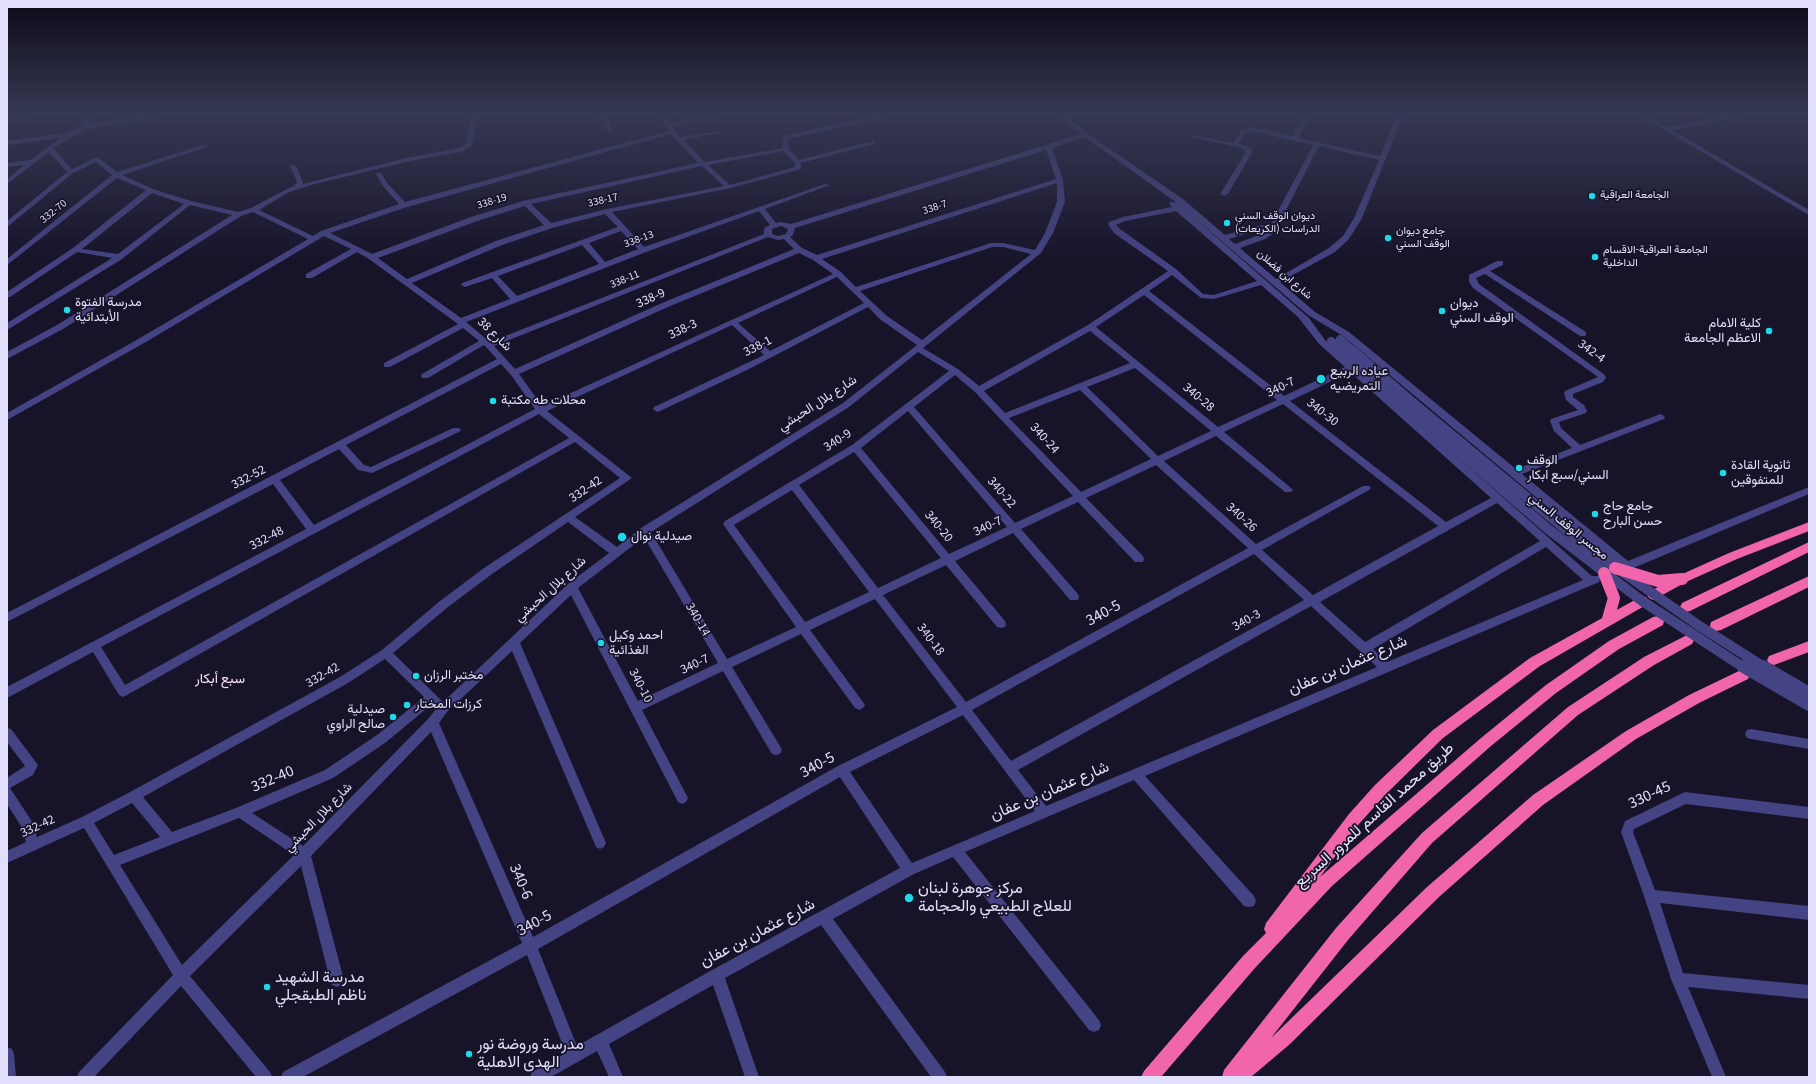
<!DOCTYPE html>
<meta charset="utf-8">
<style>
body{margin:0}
#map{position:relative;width:1816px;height:1084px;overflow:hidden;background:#171329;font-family:"Source Sans 3",sans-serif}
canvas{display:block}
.frame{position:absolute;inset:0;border:8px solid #e1dffc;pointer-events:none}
</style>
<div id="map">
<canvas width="1816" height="1084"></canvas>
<div class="frame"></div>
</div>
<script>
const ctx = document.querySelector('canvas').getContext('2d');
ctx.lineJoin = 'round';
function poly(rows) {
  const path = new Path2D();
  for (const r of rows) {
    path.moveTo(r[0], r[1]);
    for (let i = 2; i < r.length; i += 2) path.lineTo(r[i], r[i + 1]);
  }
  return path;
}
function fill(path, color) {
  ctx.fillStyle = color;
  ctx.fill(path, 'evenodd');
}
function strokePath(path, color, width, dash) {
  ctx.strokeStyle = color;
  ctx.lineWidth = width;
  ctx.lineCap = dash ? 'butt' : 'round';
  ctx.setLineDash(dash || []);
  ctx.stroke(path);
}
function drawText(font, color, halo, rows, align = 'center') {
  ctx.font = font + ' "Source Sans 3",Vazirmatn,sans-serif';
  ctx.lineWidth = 3.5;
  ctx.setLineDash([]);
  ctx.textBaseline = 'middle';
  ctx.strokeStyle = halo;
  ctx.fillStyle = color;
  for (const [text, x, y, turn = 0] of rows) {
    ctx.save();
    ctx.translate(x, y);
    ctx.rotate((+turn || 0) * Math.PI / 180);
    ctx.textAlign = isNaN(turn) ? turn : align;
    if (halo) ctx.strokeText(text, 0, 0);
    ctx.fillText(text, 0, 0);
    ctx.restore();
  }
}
fill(poly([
 [28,113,46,113,43,115,7,119,7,115,28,113],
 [86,113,92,113,88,124,160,113,173,113,170,115,85,129,53,148,72,169,97,157,117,172,203,145,207,145,207,147,122,175,153,189,191,201,238,212,251,208,285,190,294,186,297,182,290,166,291,165,296,166,303,182,303,184,406,158,460,148,466,144,472,113,478,113,472,145,464,151,406,162,311,185,289,192,259,210,313,236,321,231,399,204,383,186,376,174,377,173,381,173,388,184,405,202,669,131,657,113,663,113,670,123,721,113,732,113,729,115,672,126,680,137,719,131,719,133,683,140,705,162,783,148,782,138,787,135,878,115,884,113,892,113,882,118,788,139,789,149,799,160,873,141,875,142,875,144,801,163,801,169,731,188,612,212,644,247,825,184,830,185,765,209,776,223,781,222,791,224,1081,134,1057,113,1064,113,1088,134,1183,199,1225,235,1257,226,1271,224,1313,145,1252,131,1245,133,1239,144,1246,146,1253,151,1228,194,1224,196,1220,194,1246,152,1242,148,1193,137,1193,135,1233,143,1241,131,1252,127,1293,136,1305,113,1311,113,1298,138,1380,156,1398,113,1404,113,1362,218,1349,239,1335,252,1280,282,1315,312,1349,332,1516,469,1572,448,1554,431,1550,421,1551,419,1578,410,1566,400,1564,393,1565,391,1598,377,1473,288,1469,282,1469,275,1497,261,1503,261,1503,265,1490,271,1586,332,1586,336,1580,336,1485,274,1476,278,1479,284,1605,375,1606,378,1603,382,1573,394,1573,397,1584,405,1587,411,1586,413,1559,422,1561,428,1580,445,1658,415,1661,414,1665,417,1664,419,1522,474,1628,561,1809,487,1809,494,1631,569,1622,569,1343,336,1308,315,1177,203,1085,137,1052,148,1063,180,1065,202,1053,233,1041,253,923,348,958,369,979,386,1088,325,1168,271,1114,233,1108,224,1109,222,1123,217,1172,207,1169,204,1170,202,1176,202,1309,318,1325,340,1592,576,1599,576,1600,579,1599,582,1145,776,1254,896,1256,901,1254,906,1249,907,1244,906,1134,780,965,852,1099,1020,1101,1025,1099,1030,1094,1032,1089,1030,953,857,914,874,833,919,945,1072,947,1077,931,1077,821,925,725,978,759,1077,745,1077,713,985,609,1044,623,1077,609,1077,597,1051,551,1077,530,1077,532,1072,566,1053,527,955,303,1077,281,1077,283,1072,522,943,431,732,311,856,344,980,342,985,337,987,332,985,330,980,301,866,190,976,270,1072,272,1077,256,1077,181,986,94,1077,77,1077,79,1072,173,975,84,828,7,863,7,851,26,842,21,826,7,804,7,778,25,766,7,742,7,728,11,729,38,765,33,775,10,788,31,820,37,837,82,817,130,792,340,677,382,650,440,601,484,568,620,478,575,442,127,695,123,697,119,695,93,652,7,698,7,687,306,529,273,484,7,622,7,613,497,359,484,345,428,378,422,378,421,376,422,374,479,341,463,328,390,367,384,367,384,363,458,324,369,259,357,252,312,278,306,278,306,274,351,249,324,236,146,342,7,420,7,413,140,338,308,239,253,212,241,216,63,329,7,359,7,352,57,325,232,215,190,205,122,259,7,330,7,323,112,258,77,252,10,297,7,297,7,292,73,248,146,190,117,178,7,265,7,259,112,175,96,162,73,173,7,227,7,221,67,172,49,152,7,184,7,179,24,165,7,167,7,163,30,160,61,138,7,145,7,141,68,133,81,126,85,119,86,113],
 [671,134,698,163,523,201,471,217,372,254,330,233,407,207,671,134],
 [1319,146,1379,160,1354,218,1343,236,1329,248,1276,279,1240,248,1265,239,1274,233,1319,146],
 [1046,150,1056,179,817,255,802,248,790,237,793,235,795,228,1046,150],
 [784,151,794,162,795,167,730,185,708,165,784,151],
 [702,166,724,186,607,209,551,223,531,204,702,166],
 [1057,183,1057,202,1045,233,1035,250,1003,243,991,243,856,287,841,272,822,259,1057,183],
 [152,193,184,204,118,254,82,249,152,193],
 [525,206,544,225,496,241,407,279,378,258,477,221,525,206],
 [759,211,770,225,764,228,764,234,490,342,466,322,646,252,759,211],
 [1176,211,1257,281,1214,295,1203,294,1176,269,1120,229,1116,225,1125,221,1176,211],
 [605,214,618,227,462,283,461,285,465,287,492,278,510,299,461,318,412,283,502,245,552,228,605,214],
 [781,226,788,229,786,234,778,236,772,234,772,229,781,226],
 [1269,229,1259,235,1235,244,1229,239,1258,230,1269,229],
 [621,231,638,249,605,262,589,243,621,231],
 [768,237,778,240,784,239,794,249,662,303,515,369,494,346,768,237],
 [582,245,599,264,517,296,498,276,582,245],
 [992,247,1003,247,1031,254,922,340,887,316,860,291,992,247],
 [799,253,813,260,833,274,542,406,519,374,668,307,799,253],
 [1172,275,1201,298,1214,299,1261,285,1298,317,1319,344,1345,367,1284,396,1149,291,1172,275],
 [837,277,864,303,770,351,738,323,837,277],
 [1144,295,1277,400,1218,427,1096,327,1144,295],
 [868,307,881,320,917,345,843,403,641,528,617,547,575,517,632,478,547,411,732,325,764,355,654,407,653,409,657,412,660,411,747,370,868,307],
 [1090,331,1130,363,1005,413,984,391,1090,331],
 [918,352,949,371,852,445,725,521,723,524,725,527,796,627,727,659,651,532,849,407,918,352],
 [501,364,511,375,535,409,314,525,280,480,339,449,358,470,372,473,459,432,461,430,459,428,453,428,371,467,364,465,346,445,501,364],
 [1135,368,1211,431,1158,456,1087,387,1135,368],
 [1350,372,1491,498,1446,522,1290,401,1350,372],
 [955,375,975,392,1073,496,1015,523,914,407,955,375],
 [1080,390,1151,459,1081,492,1009,418,1080,390],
 [1283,404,1438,526,1313,595,1262,550,1369,490,1371,488,1369,486,1363,486,1256,544,1164,461,1216,436,1285,492,1291,492,1293,490,1291,488,1224,432,1283,404],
 [908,411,1007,527,949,554,861,448,908,411],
 [539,414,569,438,125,685,101,647,539,414],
 [854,452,941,558,878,588,799,485,854,452],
 [1156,465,1248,548,966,702,883,595,946,565,997,627,1001,628,1005,627,1006,624,1005,621,955,561,1013,533,1070,600,1078,600,1079,597,1078,594,1021,529,1078,502,1135,562,1143,562,1144,559,1143,556,1086,498,1156,465],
 [792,490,869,592,805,622,734,525,792,490],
 [1497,503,1540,541,1365,642,1320,602,1497,503],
 [568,522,609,553,568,584,443,702,393,653,448,607,492,574,568,522],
 [644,537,718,663,638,701,578,588,644,537],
 [1546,547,1583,580,1387,662,1373,649,1546,547],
 [1254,554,1304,600,1011,761,972,710,1254,554],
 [571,595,678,802,682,804,686,802,688,798,642,710,723,671,772,754,776,755,780,754,782,750,780,746,732,667,801,634,855,708,859,710,863,708,865,705,863,702,810,630,875,599,957,707,838,766,533,937,439,723,447,712,512,651,596,847,600,849,604,847,606,843,520,643,571,595],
 [1311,606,1377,667,1046,806,1018,770,1311,606],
 [385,659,424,697,377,735,325,770,236,808,172,832,143,797,348,683,385,659],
 [431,705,436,709,429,718,303,846,252,813,333,778,385,743,431,705],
 [963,715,1035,811,912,863,850,772,963,715],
 [840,777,900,868,712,970,577,1046,538,949,840,777],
 [132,803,160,837,114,855,94,823,132,803],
 [239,818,294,855,182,965,120,865,239,818],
 [597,113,603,113,613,131,612,132,608,132,597,113],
 [1636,113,1643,113,1667,127,1745,113,1757,113,1754,115,1672,130,1809,210,1809,215,1636,113],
 [1751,729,1809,739,1809,749,1751,739,1747,738,1745,734,1747,730,1751,729],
 [1685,792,1809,807,1809,819,1686,804,1634,829,1633,832,1655,890,1809,906,1809,920,1660,903,1683,973,1809,985,1809,999,1688,987,1726,1077,1712,1077,1671,979,1644,896,1621,832,1625,821,1685,792],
 [7,1047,12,1049,14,1054,16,1077,7,1077,7,1047]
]), '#444383');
fill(poly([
 [1809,522,1809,531,1737,559,1686,582,1657,598,1653,600,1649,598,1647,595,1649,592,1678,576,1729,553,1809,522],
 [1809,542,1809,552,1690,611,1686,612,1682,611,1680,607,1682,603,1809,542],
 [1809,576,1809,587,1721,630,1716,631,1711,630,1710,626,1711,622,1809,576],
 [1642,596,1646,597,1648,601,1646,605,1540,666,1443,738,1385,795,1359,824,1320,877,1481,738,1546,685,1609,641,1653,617,1658,616,1663,617,1664,621,1663,625,1619,649,1556,693,1491,746,1332,886,1255,968,1161,1077,1141,1077,1144,1071,1243,956,1266,933,1264,929,1266,923,1349,814,1375,785,1433,730,1530,658,1642,596],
 [1687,635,1692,636,1694,640,1692,644,1654,665,1578,715,1432,843,1348,940,1271,1038,1427,887,1533,795,1626,731,1689,695,1743,669,1748,671,1750,675,1748,679,1699,703,1636,739,1543,805,1439,897,1290,1044,1251,1077,1222,1077,1224,1070,1336,928,1422,833,1568,707,1644,657,1687,635],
 [1809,641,1809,652,1774,665,1769,664,1767,660,1769,656,1809,641]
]), '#f065ac');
strokePath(poly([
 [1340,339,1355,352],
 [1331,341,1343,352]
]), '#444383', 8);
strokePath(poly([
 [1342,351,1548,529,1642,601,1743,667],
 [1353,351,1412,402,1588,548,1698,625,1764,667]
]), '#444383', 10);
strokePath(poly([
 [1742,666,1809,705],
 [1763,666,1809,693]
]), '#444383', 12);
strokePath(poly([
 [1615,568,1658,581,1682,579],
 [1604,573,1614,598,1608,619]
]), '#f065ac', 12);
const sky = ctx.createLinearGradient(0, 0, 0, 264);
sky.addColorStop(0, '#0d0a17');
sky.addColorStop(0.43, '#363954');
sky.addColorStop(1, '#36395400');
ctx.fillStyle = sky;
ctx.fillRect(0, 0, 1816, 264);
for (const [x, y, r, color] of [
 [1592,196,4,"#1ddae9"],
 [1227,223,4,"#1ddae9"],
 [1388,238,4,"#1ddae9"],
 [1595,257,4,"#1ddae9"],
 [67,310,4,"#1ddae9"],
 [1442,311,4,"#1ddae9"],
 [1769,331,4,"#1ddae9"],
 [1321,379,5,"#1ddae9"],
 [493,401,4,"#1ddae9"],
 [1519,468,4,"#1ddae9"],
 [1723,473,4,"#1ddae9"],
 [1595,514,4,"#1ddae9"],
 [622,537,5,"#1ddae9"],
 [601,643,4,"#1ddae9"],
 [416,676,4,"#1ddae9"],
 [407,705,4,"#1ddae9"],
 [393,717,4,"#1ddae9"],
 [909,898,5,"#1ddae9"],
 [267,987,4,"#1ddae9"],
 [469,1054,4,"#1ddae9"]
]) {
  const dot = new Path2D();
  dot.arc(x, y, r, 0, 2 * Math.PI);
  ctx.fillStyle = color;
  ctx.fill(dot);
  strokePath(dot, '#171329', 1.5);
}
drawText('11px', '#e1dffc', '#171329', [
 ["الجامعة العراقية",1600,196],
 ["ديوان الوقف السني",1235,217],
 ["الدراسات (الكريعات)",1235,230],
 ["جامع ديوان",1396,232],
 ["الوقف السني",1396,245],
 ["الجامعة العراقية-الاقسام",1603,251],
 ["الداخلية",1603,264]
], 'left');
drawText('11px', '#e1dffc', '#171329', [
 ["338-17",603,201,-13],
 ["338-19",492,202,-17],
 ["338-7",935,208,-18],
 ["332-70",54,212,-39],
 ["338-13",639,240,-20],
 ["شارع ابن فضلان",1284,275,41],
 ["338-11",625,280,-22]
]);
drawText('13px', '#e1dffc', '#171329', [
 ["338-9",651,299,-24],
 ["338-3",683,330,-25],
 ["شارع 38",494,335,44],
 ["338-1",758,347,-27],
 ["342-4",1591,352,36],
 ["340-7",1281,388,-26],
 ["340-28",1198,398,40],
 ["شارع بلال الحبشي",818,404,-33],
 ["340-30",1322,413,38],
 ["340-24",1044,439,48],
 ["340-9",838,441,-33],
 ["332-52",249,478,-28],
 ["332-42",586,490,-34],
 ["340-22",1001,493,49],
 ["340-26",1241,518,42],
 ["340-20",938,527,50],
 ["340-7",988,527,-25],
 ["مجسر الوقف السني",1568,527,39],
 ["332-48",267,539,-28],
 ["شارع بلال الحبشي",551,590,-42],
 ["340-14",697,620,60],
 ["340-3",1247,621,-29],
 ["340-18",930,640,53],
 ["340-7",695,665,-25],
 ["332-42",323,676,-30],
 ["340-10",640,686,62],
 ["شارع بلال الحبشي",319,818,-46],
 ["332-42",38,827,-25]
]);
drawText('13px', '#e1dffc', '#171329', [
 ["مدرسة الفتوة",75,303],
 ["الأبتدائية",75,318],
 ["ديوان",1450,304],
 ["الوقف السني",1450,319],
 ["كلية الامام",1761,324,"right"],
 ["الاعظم الجامعة",1761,339,"right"],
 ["عياده الربيع",1330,372],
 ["التمريضيه",1330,387],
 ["محلات طه مكتبة",501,401],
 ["الوقف",1527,461],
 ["السني/سبع ابكار",1527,476],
 ["ثانوية القادة",1731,466],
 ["للمتفوقين",1731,481],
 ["جامع حاج",1603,507],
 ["حسن البارح",1603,522],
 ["صيدلية نوال",631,537],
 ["احمد وكيل",609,636],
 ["الغذائية",609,651],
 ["مختبر الرزان",424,676],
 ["كرزات المختار",415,705],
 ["صيدلية",385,710,"right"],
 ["صالح الراوي",385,725,"right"]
], 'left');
drawText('14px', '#fce0f3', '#171329', [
 ["سبع أبكار",220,680]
]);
drawText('16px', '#e1dffc', '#171329', [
 ["340-5",1104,614,-29],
 ["شارع عثمان بن عفان",1348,666,-23],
 ["340-5",818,766,-29],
 ["332-40",273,780,-23],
 ["شارع عثمان بن عفان",1050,792,-23],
 ["330-45",1650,796,-25],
 ["طريق محمد القاسم للمرور السريع",1375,816,-42],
 ["340-6",520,882,67],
 ["340-5",535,924,-29],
 ["شارع عثمان بن عفان",758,934,-28]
]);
drawText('16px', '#e1dffc', '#171329', [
 ["مركز جوهرة لبنان",918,889],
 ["للعلاج الطبيعي والحجامة",918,907],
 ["مدرسة الشهيد",275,978],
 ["ناظم الطبقجلي",275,996],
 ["مدرسة وروضة نور",477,1045],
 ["الهدى الاهلية",477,1063]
], 'left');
</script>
